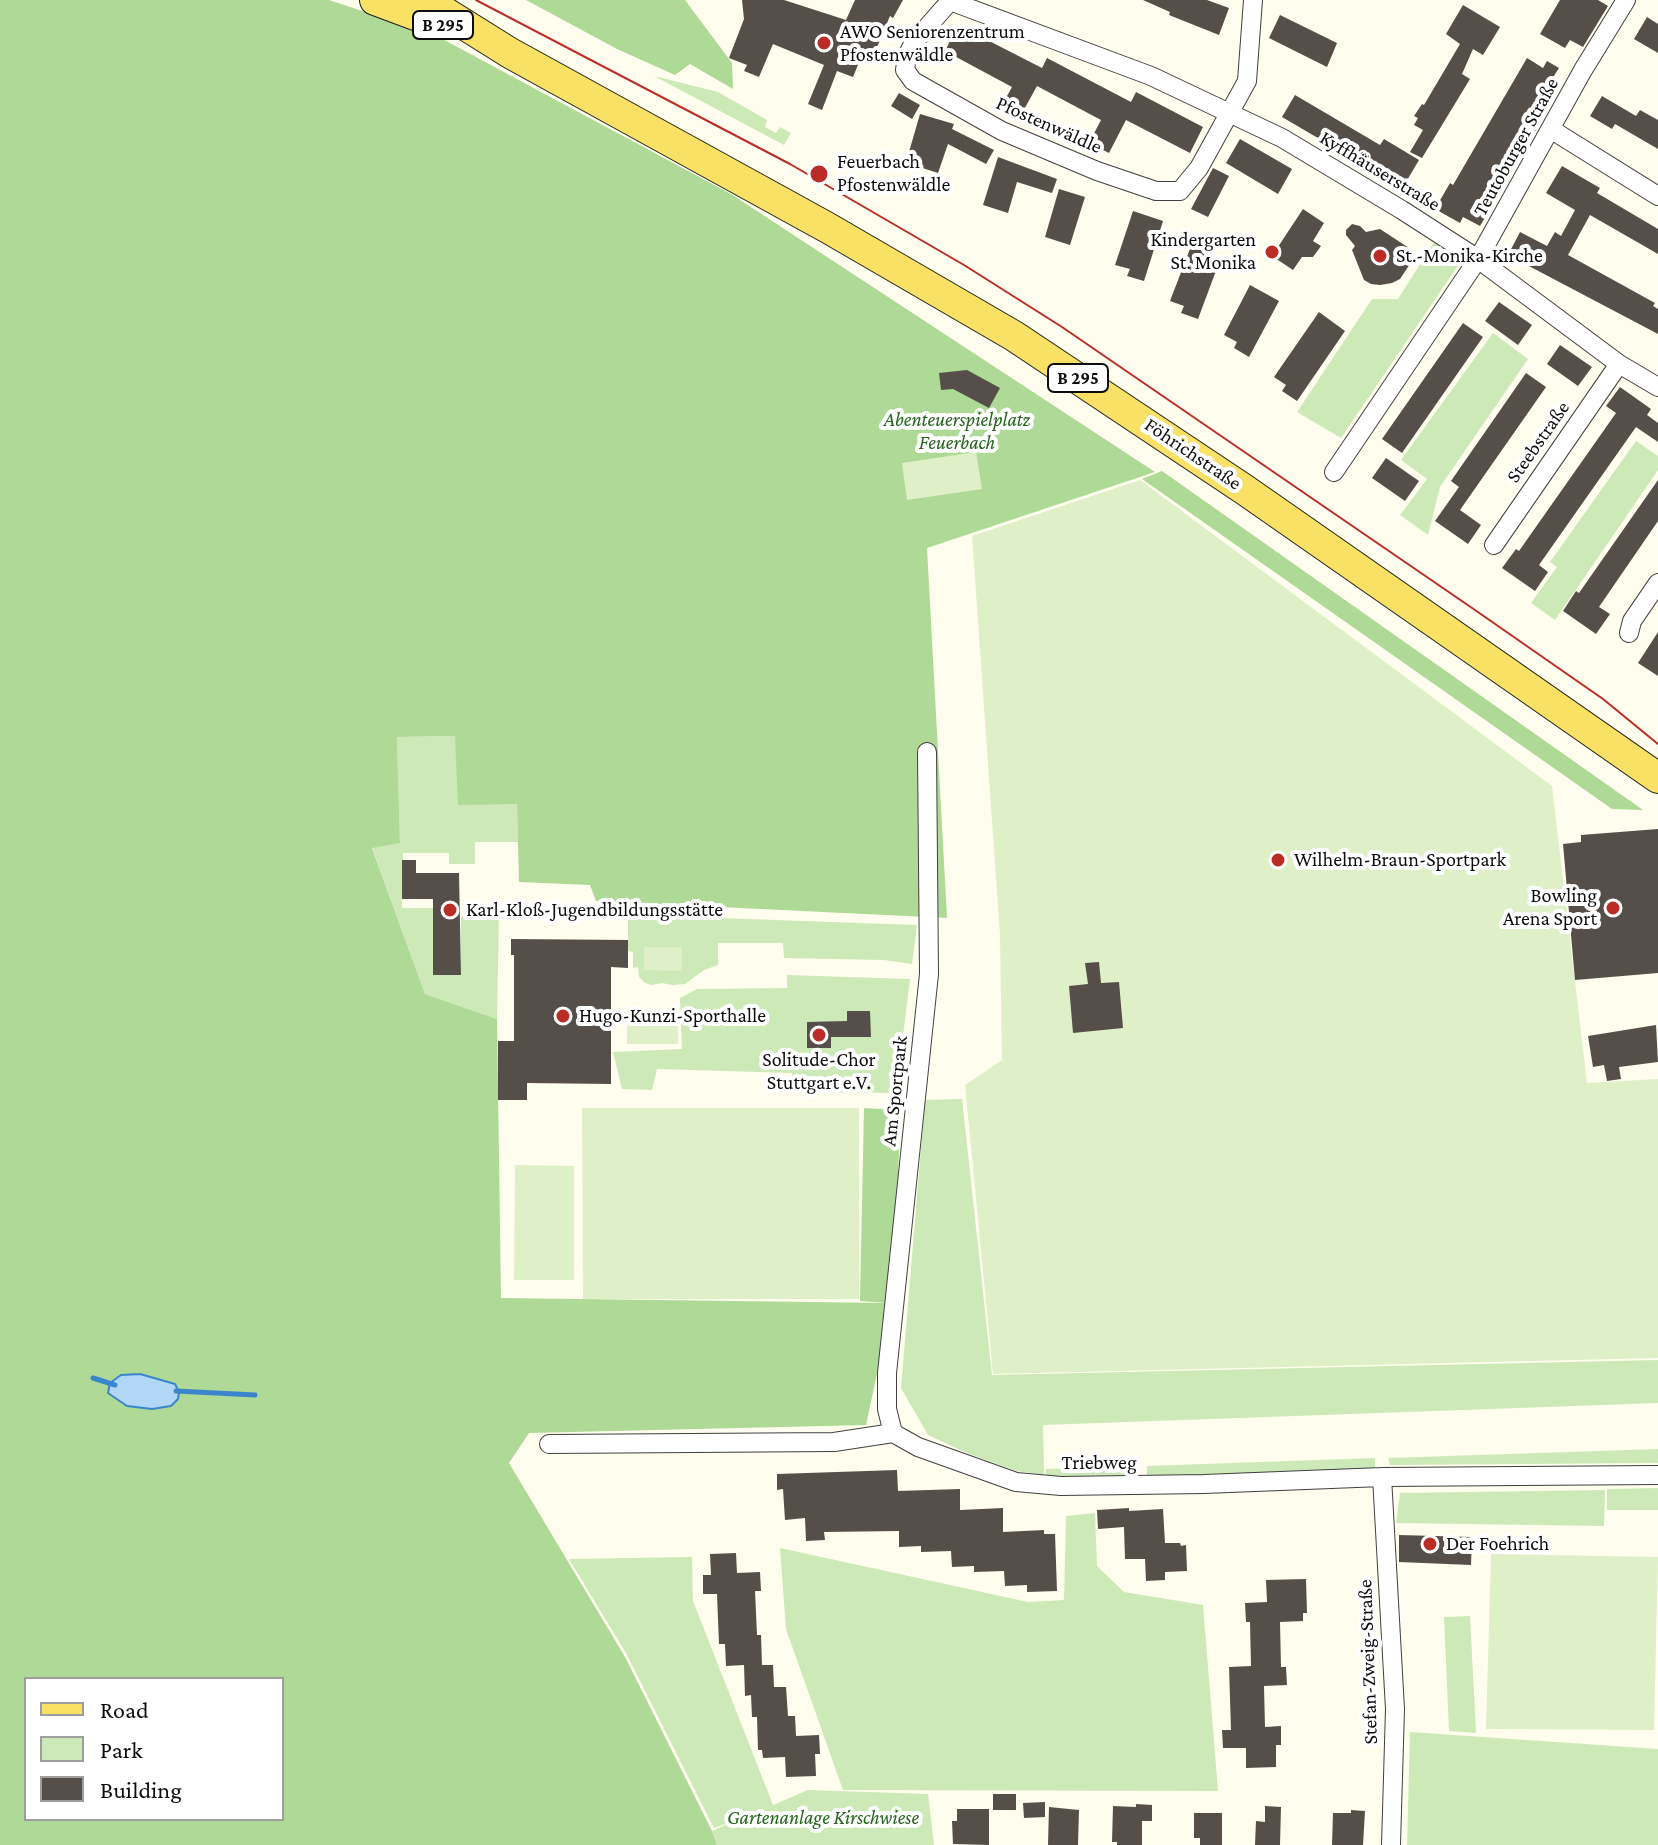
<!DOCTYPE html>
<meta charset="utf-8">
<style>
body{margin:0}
#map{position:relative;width:1658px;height:1845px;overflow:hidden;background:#fffded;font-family:"Crimson Pro",serif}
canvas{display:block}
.legend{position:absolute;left:24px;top:1677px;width:260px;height:144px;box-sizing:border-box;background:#fff;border:2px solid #9e9e9e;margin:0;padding:10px 14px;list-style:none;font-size:24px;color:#0d0d0d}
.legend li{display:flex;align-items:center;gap:16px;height:40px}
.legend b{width:40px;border:2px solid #9e9e9e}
</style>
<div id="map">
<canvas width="1658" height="1845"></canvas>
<ul class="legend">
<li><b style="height:10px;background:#f8e164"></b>Road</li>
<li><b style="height:22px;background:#cde9b7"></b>Park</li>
<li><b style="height:22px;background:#564f49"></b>Building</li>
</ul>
</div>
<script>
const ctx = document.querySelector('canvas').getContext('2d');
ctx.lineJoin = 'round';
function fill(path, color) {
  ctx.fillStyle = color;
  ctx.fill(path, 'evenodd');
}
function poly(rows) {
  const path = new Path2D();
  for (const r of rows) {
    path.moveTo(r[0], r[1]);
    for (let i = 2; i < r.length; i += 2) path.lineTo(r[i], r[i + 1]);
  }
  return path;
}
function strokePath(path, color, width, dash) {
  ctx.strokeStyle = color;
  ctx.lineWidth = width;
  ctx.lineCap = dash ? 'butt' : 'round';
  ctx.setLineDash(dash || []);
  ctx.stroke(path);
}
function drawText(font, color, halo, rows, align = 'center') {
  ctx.font = font + ' "Crimson Pro",serif';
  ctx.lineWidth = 8;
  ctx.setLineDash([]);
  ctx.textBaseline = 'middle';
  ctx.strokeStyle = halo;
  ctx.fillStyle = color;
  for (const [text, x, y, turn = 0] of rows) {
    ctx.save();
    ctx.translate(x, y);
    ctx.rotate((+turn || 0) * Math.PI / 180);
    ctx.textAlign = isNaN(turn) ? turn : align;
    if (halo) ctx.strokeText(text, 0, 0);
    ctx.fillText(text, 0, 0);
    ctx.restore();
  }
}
fill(poly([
 [654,76,718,92,767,120,765,127,776,133,780,127,791,133,784,145],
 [1434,242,1461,261,1341,438,1297,412,1372,299,1398,299],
 [1493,333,1528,359,1440,487,1428,535,1400,515,1427,479,1401,460],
 [1636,441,1658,456,1658,470,1555,620,1531,603,1557,567,1550,562],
 [455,736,517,804,518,842,475,842,475,864,449,864,449,853,403,853,402,908,444,908,433,975,461,975,461,917,481,909,499,909,497,1019,425,994,372,847,400,843,397,737],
 [634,915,917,925,912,964,884,960,784,958,783,943,718,943,718,965,704,970,685,984,672,985,662,983,652,985,645,983,639,977,638,967,633,968,633,952,628,951,628,919],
 [787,975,910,979,896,1093,794,1092,792,1073,657,1069,652,1090,622,1089,613,1052,682,1049,680,998,697,989,787,988],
 [962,1099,992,1375,1658,1360,1658,1403,1043,1425,1044,1475,1017,1471,969,1454,928,1435,901,1388,925,1100],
 [1658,1449,1658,1463,1390,1465,1388,1458],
 [1375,1458,1375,1468,1147,1478,1147,1466],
 [1135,1466,1135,1479,1045,1480,1046,1469],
 [1658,1488,1658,1510,1607,1510,1607,1489],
 [1605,1490,1604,1526,1396,1523,1400,1493],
 [1095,1513,1097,1566,1124,1592,1203,1605,1218,1791,843,1790,786,1629,780,1548,1028,1602,1064,1600,1066,1516],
 [692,1557,693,1601,773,1805,808,1790,928,1794,934,1845,717,1845,712,1831,736,1820,714,1828,626,1653,569,1559],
 [1470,1616,1476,1733,1449,1731,1444,1617],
 [1410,1732,1658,1749,1658,1845,1407,1845]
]), '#cde9b7');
fill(poly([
 [0,0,329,0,435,35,731,194,1155,472,927,548,947,918,596,901,590,885,519,882,517,804,458,805,455,736,397,737,400,843,372,848,425,994,497,1019,501,1298,888,1303,860,1301,864,1108,901,1110,892,1303,866,1425,529,1433,509,1463,625,1657,712,1831,717,1845,0,1845],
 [26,1679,282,1679,282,1819,26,1819],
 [526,0,685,0,732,63,733,89,690,64,675,75,617,49],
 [1162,471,1643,810,1612,809,1142,479]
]), '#afd997');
fill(poly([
 [976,452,982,489,907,500,902,463],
 [1140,480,1552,786,1587,1083,1658,1079,1658,1358,993,1374,965,1085,1002,1060,1000,935,972,536],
 [644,947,682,947,682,971,644,970],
 [627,1009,678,1009,678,1044,627,1044],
 [582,1108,859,1108,859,1299,583,1299],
 [515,1165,574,1166,574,1280,514,1280],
 [1491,1554,1658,1557,1654,1730,1486,1729]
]), '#dff0c9');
const water = poly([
 [140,1374,175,1384,179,1392,178,1399,171,1406,152,1409,127,1406,108,1393,110,1383,121,1375,140,1374]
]);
fill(water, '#b2d6f6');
strokePath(water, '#3a85cc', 2);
strokePath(poly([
 [93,1378,115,1385],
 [176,1391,255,1395]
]), '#3a85cc', 5);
fill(poly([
 [742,0,784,0,846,20,855,0,903,0,893,18,890,16,872,59,862,55,853,77,837,71,822,110,808,104,824,65,773,44,759,77,744,71,747,65,729,58,744,19],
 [1143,0,1207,0,1229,8,1219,35,1169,15,1170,12],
 [1560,0,1598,0,1608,6,1583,47,1570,40,1565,48,1540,34],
 [1463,5,1500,27,1483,55,1473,49,1462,74,1470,79,1422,158,1410,152,1423,130,1414,125,1418,118,1414,116,1422,104,1424,105,1460,44,1446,34],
 [1280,15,1337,43,1327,67,1269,38],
 [1647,17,1658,24,1658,53,1634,39],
 [958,25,1042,68,1047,58,1131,102,1136,92,1203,127,1190,153,1126,120,1109,153,1089,143,1101,120,1037,86,1021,115,1002,105,1012,87,945,51],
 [1527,58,1543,68,1547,61,1559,68,1543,93,1553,99,1532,137,1521,131,1506,157,1491,182,1502,189,1480,226,1463,217,1460,223,1435,209,1450,183,1453,185],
 [899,93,920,105,912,119,891,106],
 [1295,95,1380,145,1384,139,1419,160,1406,182,1355,152,1352,158,1282,117],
 [1602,96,1636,116,1640,110,1658,120,1658,149,1615,124,1612,129,1590,116],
 [920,114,954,124,952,129,994,150,986,164,948,144,938,173,913,165,916,154,909,152],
 [1240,139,1292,169,1278,194,1226,163],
 [998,157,1057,179,1052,193,1017,182,1008,213,983,205],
 [1562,166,1600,188,1597,193,1658,229,1658,254,1590,215,1568,255,1655,303,1653,306,1658,309,1658,334,1508,255,1520,232,1547,246,1555,232,1561,236,1575,210,1546,193],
 [1213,168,1229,176,1208,217,1191,209],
 [1059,189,1085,197,1070,245,1045,237],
 [1303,209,1324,223,1313,241,1321,246,1313,257,1302,257,1293,270,1272,256],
 [1133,211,1163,221,1144,281,1127,276,1130,269,1115,265],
 [1352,224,1360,226,1366,232,1380,229,1409,248,1413,254,1412,261,1400,279,1392,283,1380,285,1371,284,1364,280,1352,250,1355,246,1346,235,1346,230],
 [1193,241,1205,246,1202,253,1220,260,1198,319,1181,313,1184,306,1170,301],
 [1250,285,1279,301,1249,357,1234,348,1237,342,1224,335],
 [1499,302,1532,325,1518,345,1485,321],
 [1319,312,1345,331,1297,401,1282,391,1286,385,1274,377],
 [1463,323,1483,337,1402,453,1382,439],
 [1560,345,1592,367,1578,386,1547,364],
 [967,370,1000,388,989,408,953,389,941,390,939,373],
 [1526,373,1546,387,1460,510,1481,525,1468,544,1435,521,1459,487,1451,481],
 [1620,387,1651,409,1647,415,1658,423,1658,442,1636,427,1539,565,1548,572,1535,591,1502,568,1516,549,1519,551,1616,413,1606,406],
 [1386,458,1419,481,1405,501,1372,478],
 [1658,480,1658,521,1599,607,1610,614,1596,634,1563,611,1576,591,1579,593],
 [1658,632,1658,676,1638,663],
 [1658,829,1658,973,1575,980,1563,844,1581,842,1581,835],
 [402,860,416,860,416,873,459,873,461,975,433,975,433,899,402,899],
 [511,939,628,940,628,968,611,967,611,1084,527,1083,527,1100,498,1100,498,1041,514,1041,514,955,511,955],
 [1099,962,1101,983,1119,982,1123,1028,1073,1033,1069,986,1088,984,1085,963],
 [847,1011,870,1011,871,1037,831,1037,831,1048,807,1048,807,1022,847,1021],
 [1656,1025,1658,1062,1619,1067,1621,1079,1607,1081,1604,1065,1593,1067,1588,1036],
 [897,1470,898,1491,960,1489,960,1510,1003,1508,1003,1532,1044,1530,1044,1534,1055,1534,1057,1591,1027,1592,1027,1585,1005,1586,1004,1571,974,1572,974,1566,952,1567,951,1551,921,1552,921,1546,899,1547,899,1531,824,1532,825,1540,806,1541,805,1518,785,1520,783,1489,777,1490,777,1474],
 [1129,1508,1129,1511,1163,1509,1165,1543,1180,1543,1181,1546,1186,1545,1187,1571,1165,1572,1165,1580,1146,1581,1145,1559,1125,1559,1124,1527,1098,1529,1097,1510],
 [1399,1535,1472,1537,1471,1565,1399,1562],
 [736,1553,737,1573,760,1572,761,1591,755,1591,757,1635,761,1635,762,1665,773,1665,774,1687,786,1687,788,1716,795,1716,796,1736,819,1735,820,1754,815,1754,816,1776,786,1777,785,1757,763,1758,762,1750,758,1750,757,1717,752,1717,751,1695,745,1696,744,1665,726,1666,725,1644,719,1644,717,1594,703,1594,703,1575,711,1575,710,1554],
 [1306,1579,1307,1613,1303,1613,1303,1621,1280,1622,1281,1667,1286,1667,1287,1685,1264,1686,1265,1727,1281,1726,1281,1745,1276,1745,1276,1767,1246,1768,1246,1748,1223,1748,1222,1730,1231,1730,1229,1667,1251,1666,1250,1622,1246,1622,1245,1603,1267,1602,1266,1580],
 [993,1794,1016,1794,1016,1810,993,1810],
 [1045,1802,1045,1817,1024,1818,1023,1803],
 [1136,1804,1152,1805,1152,1821,1142,1821,1142,1845,1117,1845,1117,1842,1112,1842,1113,1806,1136,1807],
 [1265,1806,1281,1807,1280,1845,1255,1845,1256,1821,1265,1822],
 [1049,1807,1079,1810,1078,1845,1048,1845],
 [957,1809,989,1809,989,1845,953,1844,952,1821,957,1821],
 [1351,1810,1365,1811,1363,1845,1332,1845,1333,1813,1351,1813],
 [1194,1813,1222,1813,1222,1845,1200,1845,1200,1838,1194,1838]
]), '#564f49');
const street = poly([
 [951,0,914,42,907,56,905,70,913,81,1002,131,1097,171,1156,191,1180,191,1199,168,1247,81,1253,0],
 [950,1,1151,76,1282,138,1402,210,1478,259,1619,364,1658,387],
 [1552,130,1658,196],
 [1334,472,1478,259,1583,70,1626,0],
 [1494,545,1619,364],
 [1629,633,1632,621,1658,583],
 [893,1433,887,1409,887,1373,929,974,927,752],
 [549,1444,834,1442,893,1433,918,1447,1016,1482,1061,1486,1204,1484,1382,1477,1658,1475],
 [1382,1477,1395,1709,1391,1845]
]);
const primary = poly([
 [375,0,434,22],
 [417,0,446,13,510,53,828,228,1014,336,1245,490,1658,778]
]);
strokePath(street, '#404040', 20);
strokePath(primary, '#1e1e1e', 32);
strokePath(street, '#fff', 18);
strokePath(primary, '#f8e164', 30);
strokePath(poly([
 [476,0,790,164,964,265,1062,327,1475,610,1603,699,1658,744]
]), '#bc2c26', 2);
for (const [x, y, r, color] of [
 [824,43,8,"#bc2c26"],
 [819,174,10,"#bc2c26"],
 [1272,252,8,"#bc2c26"],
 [1380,256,8,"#bc2c26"],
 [1278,860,8,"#bc2c26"],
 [1613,908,8,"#bc2c26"],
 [450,910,8,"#bc2c26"],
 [563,1016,8,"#bc2c26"],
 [819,1035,8,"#bc2c26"],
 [1430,1544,8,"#bc2c26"]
]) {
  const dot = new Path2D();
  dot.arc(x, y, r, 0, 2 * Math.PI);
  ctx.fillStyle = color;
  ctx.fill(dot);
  strokePath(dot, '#fff', 3);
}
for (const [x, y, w] of [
 [443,25,60],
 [1078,378,60]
]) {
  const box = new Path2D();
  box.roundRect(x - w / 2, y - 14, w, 28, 6);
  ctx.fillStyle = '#fff';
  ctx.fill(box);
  strokePath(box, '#0d0d0d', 2);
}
drawText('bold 18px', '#0d0d0d', null, [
 ["B 295",443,25],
 ["B 295",1078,378]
]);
drawText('20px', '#0d0d0d', '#fff', [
 ["AWO Seniorenzentrum",840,32],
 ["Pfostenwäldle",840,55],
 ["Feuerbach",837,162],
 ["Pfostenwäldle",837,185],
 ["Kindergarten",1256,240,"right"],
 ["St. Monika",1256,263,"right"],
 ["St.-Monika-Kirche",1396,256],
 ["Wilhelm-Braun-Sportpark",1294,860],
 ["Bowling",1597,896,"right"],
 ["Arena Sport",1597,919,"right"],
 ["Karl-Kloß-Jugendbildungsstätte",466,910],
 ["Hugo-Kunzi-Sporthalle",579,1016],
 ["Solitude-Chor",819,1060,"center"],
 ["Stuttgart e.V.",819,1083,"center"],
 ["Der Foehrich",1446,1544]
], 'left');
drawText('20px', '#0d0d0d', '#fff', [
 ["Pfostenwäldle",1049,125,24],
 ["Teutoburger Straße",1516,147,-61],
 ["Kyffhäuserstraße",1380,171,31],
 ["Steebstraße",1538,442,-55],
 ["Föhrichstraße",1193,454,34],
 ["Am Sportpark",895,1091,-84],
 ["Triebweg",1099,1463],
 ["Stefan-Zweig-Straße",1368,1662,-92]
]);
drawText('italic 20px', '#26641e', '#fff', [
 ["Abenteuerspielplatz",957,420],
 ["Feuerbach",957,443],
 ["Gartenanlage Kirschwiese",823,1818]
]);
</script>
